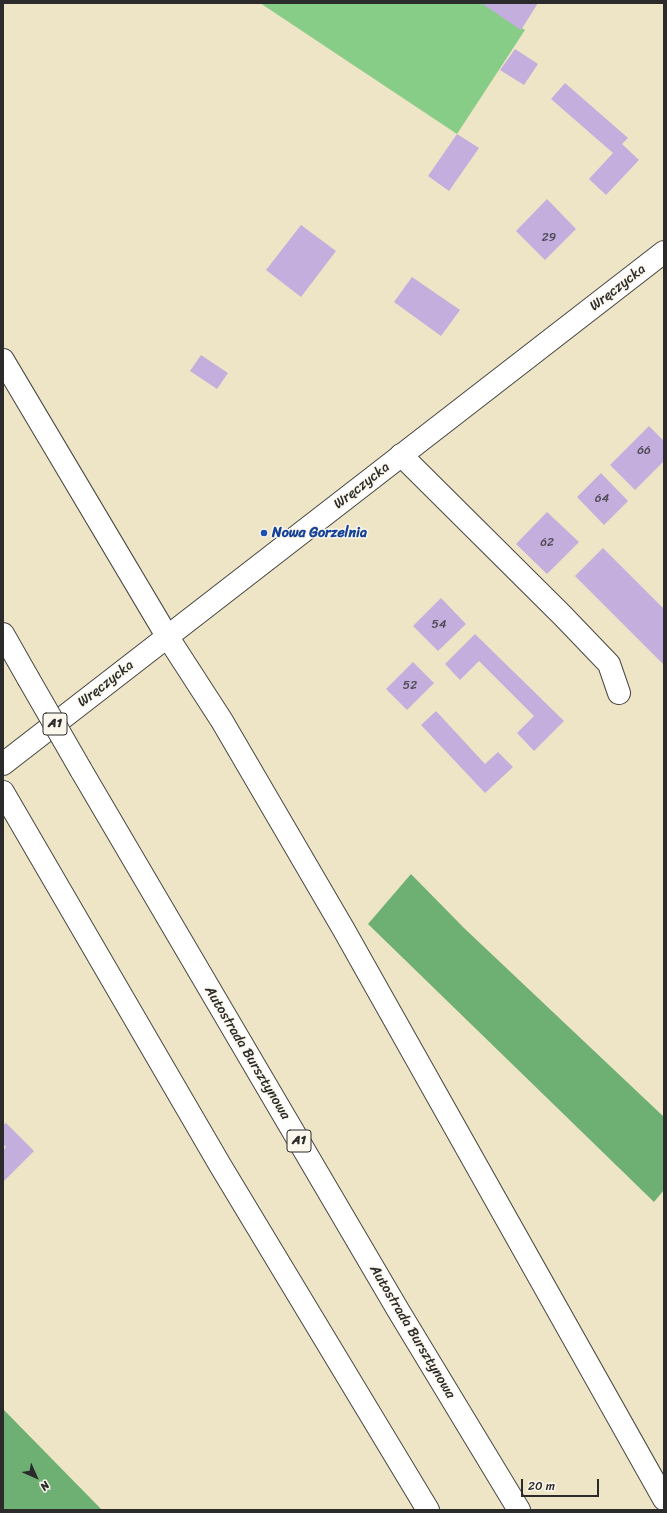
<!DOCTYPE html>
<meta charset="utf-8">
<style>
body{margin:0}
#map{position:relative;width:667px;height:1513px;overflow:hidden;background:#eee5c7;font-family:Sriracha,sans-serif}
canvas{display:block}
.frame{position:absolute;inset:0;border:4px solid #2b2b2b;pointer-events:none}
.north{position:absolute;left:16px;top:1457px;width:40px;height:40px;-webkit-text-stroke:3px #fbf7ec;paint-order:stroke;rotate:135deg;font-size:11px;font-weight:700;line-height:16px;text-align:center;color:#2b2b2b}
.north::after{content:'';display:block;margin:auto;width:14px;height:18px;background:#2b2b2b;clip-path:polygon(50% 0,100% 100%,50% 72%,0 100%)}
.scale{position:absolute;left:521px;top:1479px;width:78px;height:18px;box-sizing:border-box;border:2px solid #2b2b2b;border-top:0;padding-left:5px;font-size:12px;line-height:14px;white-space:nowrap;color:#2b2b2b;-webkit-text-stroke:3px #fbf7ec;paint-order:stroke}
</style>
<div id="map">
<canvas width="667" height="1513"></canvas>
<div class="frame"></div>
<div class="north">N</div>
<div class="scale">20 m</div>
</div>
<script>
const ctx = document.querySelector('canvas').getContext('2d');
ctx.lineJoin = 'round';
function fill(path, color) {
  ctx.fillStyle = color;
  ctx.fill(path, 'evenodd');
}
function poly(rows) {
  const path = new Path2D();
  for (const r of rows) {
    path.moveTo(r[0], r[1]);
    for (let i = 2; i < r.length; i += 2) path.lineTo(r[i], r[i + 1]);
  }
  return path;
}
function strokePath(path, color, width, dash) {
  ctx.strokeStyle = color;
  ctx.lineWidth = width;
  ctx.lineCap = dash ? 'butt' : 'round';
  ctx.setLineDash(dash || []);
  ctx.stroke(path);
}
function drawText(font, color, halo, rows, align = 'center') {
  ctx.font = font + ' Sriracha,sans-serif';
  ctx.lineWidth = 3;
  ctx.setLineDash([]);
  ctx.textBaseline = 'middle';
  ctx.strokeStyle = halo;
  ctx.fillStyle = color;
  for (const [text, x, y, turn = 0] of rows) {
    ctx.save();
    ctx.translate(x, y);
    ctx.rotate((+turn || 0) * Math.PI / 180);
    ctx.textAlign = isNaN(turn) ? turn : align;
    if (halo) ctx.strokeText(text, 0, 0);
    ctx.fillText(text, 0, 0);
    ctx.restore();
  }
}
fill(poly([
 [260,3,483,3,525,30,457,134]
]), '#88cd87');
fill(poly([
 [411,874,464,928,664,1117,664,1190,654,1202,368,924],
 [3,1409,102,1510,3,1510]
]), '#6eb074');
fill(poly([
 [481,3,538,3,521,30],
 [515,49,538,64,524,85,500,70],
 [565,83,628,138,622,144,639,160,606,195,589,179,613,153,551,99],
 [457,134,479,148,449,191,428,176],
 [547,199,576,229,545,260,516,231],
 [301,225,336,251,301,297,266,270],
 [412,277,460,310,441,336,394,302],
 [201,355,228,373,217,389,190,371],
 [649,426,664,441,664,461,635,490,610,465],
 [601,473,628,501,604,525,577,497],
 [547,512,579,542,547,574,516,544],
 [603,548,664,609,664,665,575,576],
 [441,598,466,624,438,651,413,626],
 [475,634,564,721,534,751,517,733,534,716,479,661,460,680,445,664],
 [413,662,434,683,407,710,386,689],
 [436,711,485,764,498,752,513,767,485,793,421,725],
 [6,1123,34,1151,3,1182,3,1151,6,1147,3,1144,3,1125]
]), '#c3aedd');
const minor = poly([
 [3,360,167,636,222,721,344,930,664,1499],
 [401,455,562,615,609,664,619,693]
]);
const major = poly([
 [3,764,664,252]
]);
const highway = poly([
 [3,634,28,678],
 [81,770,398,1310,519,1510],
 [3,792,220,1165,428,1510]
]);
strokePath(minor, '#484742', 24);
strokePath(major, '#484742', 24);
strokePath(highway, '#484742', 24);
strokePath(minor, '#fff', 22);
strokePath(major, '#fff', 22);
strokePath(highway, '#fff', 22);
const highwayBridge = poly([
 [28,678,81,770]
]);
strokePath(highwayBridge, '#484742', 24, []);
strokePath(highwayBridge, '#fff', 22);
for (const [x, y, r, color] of [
 [264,533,4,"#1a4fb4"]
]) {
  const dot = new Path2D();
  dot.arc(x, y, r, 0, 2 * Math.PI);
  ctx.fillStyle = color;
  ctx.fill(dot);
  strokePath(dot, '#fbf7ec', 1.5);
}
drawText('12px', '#514c58', null, [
 ["29",549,238],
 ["66",644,451],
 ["64",602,499],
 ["62",547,543],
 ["54",439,625],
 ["52",410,686]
]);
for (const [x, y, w] of [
 [55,724,24],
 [299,1141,24]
]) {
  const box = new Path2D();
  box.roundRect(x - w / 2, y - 11, w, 22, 3);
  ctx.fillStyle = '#fbf7ec';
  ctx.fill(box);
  strokePath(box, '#2b2b2b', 1);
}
drawText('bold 13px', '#2b2b2b', null, [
 ["A1",55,724],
 ["A1",299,1141]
]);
drawText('14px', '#2b2b2b', '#fbf7ec', [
 ["Wręczycka",618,288,-38],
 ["Wręczycka",362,486,-38],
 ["Wręczycka",106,684,-38],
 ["Autostrada Bursztynowa",247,1053,59],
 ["Autostrada Bursztynowa",412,1332,59]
]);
drawText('bold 14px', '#164399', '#fbf7ec', [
 ["Nowa Gorzelnia",272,533]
], 'left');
</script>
